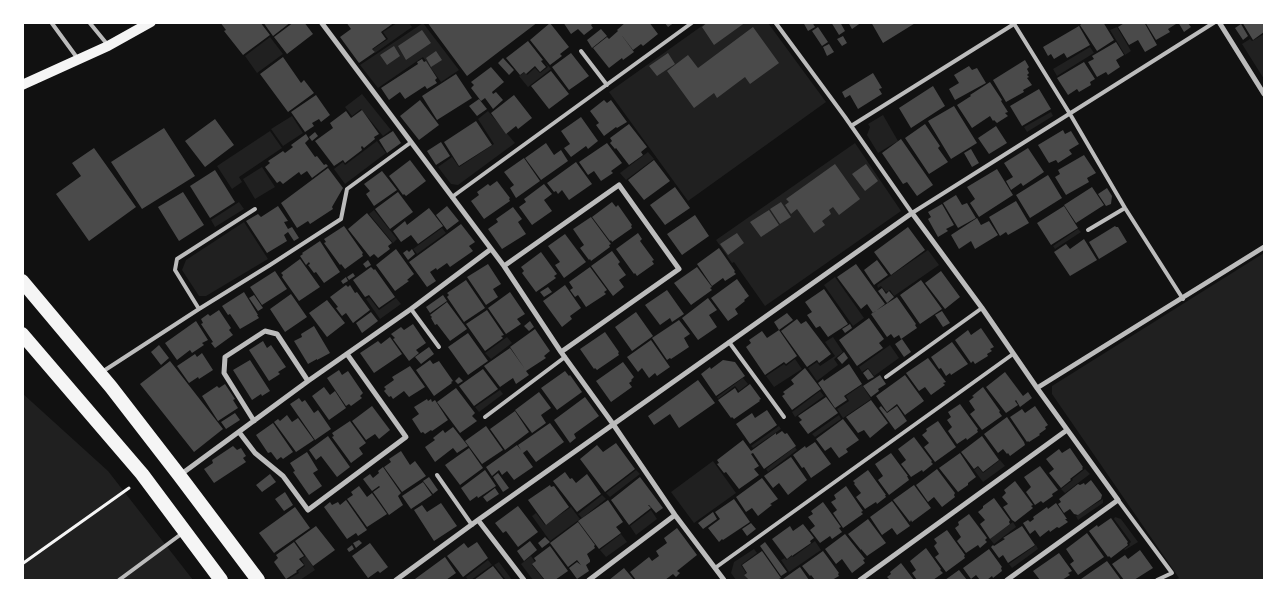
<!DOCTYPE html>
<style>
body{margin:0}
#map{position:relative;width:1287px;height:603px;overflow:hidden;background:#111;font-family:"Asap Condensed",sans-serif}
canvas{display:block}
.frame{position:absolute;inset:0;border:24px solid #fff;pointer-events:none}
</style>
<div id="map">
<canvas width="1287" height="603"></canvas>
<div class="frame"></div>
</div>
<script>
const ctx = document.querySelector('canvas').getContext('2d');
ctx.lineJoin = 'round';
function fill(path, color) {
  ctx.fillStyle = color;
  ctx.fill(path, 'evenodd');
}
function poly(rows) {
  const path = new Path2D();
  for (const r of rows) {
    path.moveTo(r[0], r[1]);
    for (let i = 2; i < r.length; i += 2) path.lineTo(r[i], r[i + 1]);
  }
  return path;
}
function strokePath(path, color, width, dash) {
  ctx.strokeStyle = color;
  ctx.lineWidth = width;
  ctx.lineCap = dash ? 'butt' : 'round';
  ctx.setLineDash(dash || []);
  ctx.stroke(path);
}
fill(poly([
 [397,23,409,23,412,27,375,53,373,49,388,39,383,32],
 [423,23,459,70,441,82,423,57,378,88,360,65],
 [706,23,768,23,826,102,688,201,609,92],
 [1117,27,1131,51,1125,55,1110,30],
 [1264,34,1264,79,1242,44,1250,39,1252,41],
 [270,37,283,54,257,73,245,56],
 [1090,47,1094,53,1057,76,1053,69],
 [544,61,551,69,528,87,519,76,525,72,527,75,535,68,540,73,548,67],
 [362,94,391,130,383,136,361,109,352,116,345,107],
 [488,111,515,143,458,185,451,184,438,167,452,157,459,167,494,144,478,119],
 [1051,112,1053,116,1027,132,1024,127],
 [883,115,898,141,878,153,867,135,870,127,868,124],
 [292,116,303,133,283,146,271,129],
 [270,131,282,148,239,177,242,182,232,189,217,166],
 [377,141,386,153,345,184,334,169,343,162,345,165],
 [855,143,901,211,765,306,734,262,732,263,716,240],
 [648,152,654,159,626,180,620,173],
 [262,167,275,187,255,199,243,179],
 [239,202,244,209,215,227,211,220],
 [374,210,397,239,393,243,369,214],
 [244,222,268,259,206,296,199,296,182,270,186,260],
 [442,228,446,233,417,254,413,249],
 [1078,229,1081,232,1055,249,1053,246],
 [928,250,939,265,894,296,890,290,886,292,881,286,878,288,877,285],
 [1264,253,1264,580,1174,580,1179,578,1052,394,1052,386],
 [835,277,864,318,853,326,824,285],
 [369,297,379,310,396,298,401,304,380,319,366,299],
 [507,337,512,343,491,359,485,353],
 [833,337,843,352,834,359,838,365,817,381,808,368,817,362,820,366,835,356,825,342],
 [890,345,899,358,874,376,868,368,862,372,859,367],
 [795,359,802,369,774,387,766,376,784,364,786,366],
 [743,378,748,384,739,391,735,386,718,399,717,397],
 [862,385,871,399,843,418,837,409,849,401,846,396],
 [500,390,503,394,479,412,475,407],
 [820,391,824,396,795,417,792,412],
 [22,393,108,471,193,580,23,580],
 [839,415,841,419,815,437,812,434],
 [779,426,781,429,753,448,751,446],
 [795,447,797,450,768,472,766,469],
 [1000,460,1005,466,983,482,974,470,978,467,983,473],
 [713,461,736,493,694,523,671,492],
 [1085,469,1090,474,1065,493,1061,489,1073,480,1072,479],
 [636,470,640,474,610,497,606,493],
 [602,495,606,499,582,518,578,514],
 [1103,499,1103,503,1078,520,1076,516],
 [571,507,580,519,550,541,532,516,536,513,545,525],
 [651,510,657,519,636,535,630,526],
 [1115,517,1121,519,1138,542,1125,550,1124,549,1130,545,1129,544,1131,542,1114,519],
 [1013,522,1016,527,994,544,990,539],
 [621,534,627,542,606,557,600,550],
 [815,541,821,550,789,572,781,560,785,558,786,560,792,556,793,557],
 [1036,545,1038,549,1012,568,1009,564],
 [754,549,757,553,741,565,746,573,744,574,748,580,736,580,731,573,734,562],
 [306,556,315,570,300,580,287,580,299,573,298,571,305,566,301,559],
 [531,556,535,562,532,565,544,580,533,580,521,564],
 [488,560,492,565,471,580,468,580,466,577],
 [499,562,512,580,506,580,494,565]
]), '#202020');
fill(poly([
 [220,22,260,22,270,35,243,55,224,31,226,30],
 [263,22,291,22,273,36],
 [294,22,304,22,313,34,287,54,274,37],
 [346,22,395,22,381,32,386,39,372,49,375,52,359,63,340,37,351,29],
 [427,22,538,22,467,76],
 [563,22,594,22,591,25,593,28,584,35,578,29,571,34],
 [626,22,649,22,658,34,643,46,641,44,633,50,620,33,634,52,623,60,622,58,609,68,593,48,607,37,609,39,618,31,617,30],
 [664,22,675,22,668,27],
 [708,22,746,22,714,45,702,27],
 [803,22,812,22,815,27,808,31],
 [831,22,840,22,845,31,839,35],
 [848,22,862,22,852,29],
 [871,22,917,22,883,43],
 [1084,22,1103,22,1114,40,1097,51,1080,25],
 [1126,22,1144,22,1157,45,1145,52,1138,40,1129,45,1118,27],
 [1145,22,1175,22,1176,24,1168,29,1170,32,1156,40],
 [1178,22,1187,22,1191,27,1184,32],
 [1242,22,1264,22,1264,32,1253,40],
 [550,23,569,47,560,54,562,56,550,65,530,40],
 [1241,24,1248,36,1243,40,1235,28],
 [1079,26,1090,45,1067,58,1064,53,1054,59,1051,54,1048,56,1043,47],
 [753,27,779,63,750,84,745,77,717,98,714,93,694,108,667,71,688,55,698,68],
 [818,27,828,42,822,46,812,31],
 [601,29,607,36,592,48,587,40],
 [422,30,431,43,406,60,398,46],
 [843,36,847,43,842,46,837,39],
 [528,41,543,60,541,61,546,67,540,72,535,66,526,74,524,72,520,75,506,58],
 [1116,42,1124,55,1116,60,1120,67,1108,75,1106,72,1097,77,1088,62,1094,59,1092,56],
 [829,44,834,52,827,56,823,47],
 [394,46,400,56,387,65,380,55],
 [436,51,442,60,431,67,426,58],
 [571,53,589,76,569,90,552,67],
 [668,53,675,64,657,76,649,66],
 [283,57,301,83,304,80,314,93,288,112,260,74],
 [503,58,514,70,509,75,498,63],
 [422,59,424,62,426,61,437,78,435,80,437,83,427,89,425,86,405,99,400,92,389,100,381,88,418,64,417,62],
 [1025,60,1029,67,1027,69,1029,73,1027,75,1029,77,1027,78,1032,85,1023,90,1024,92,1006,102,993,80],
 [1084,62,1095,79,1090,82,1091,85,1079,92,1077,89,1068,95,1057,78],
 [969,66,972,70,977,68,986,83,955,100,949,89,959,83,954,75],
 [491,67,504,82,492,92,493,94,496,92,503,100,493,109,485,98,481,101,471,88,474,85,471,82],
 [551,71,569,94,549,109,531,86],
 [873,73,882,88,879,89,882,94,858,109,850,95,845,98,842,92],
 [456,74,472,98,437,120,422,96],
 [990,82,1002,100,1001,101,1008,112,1005,113,1008,116,997,123,994,120,993,121,990,116,972,128,957,105,971,96,970,95],
 [933,86,945,106,911,128,899,108],
 [1039,89,1051,109,1022,126,1010,106],
 [316,95,330,115,321,122,319,119,312,123,314,126,305,132,291,112],
 [514,95,532,118,518,129,516,126,506,134,491,113],
 [479,99,487,109,477,116,469,106],
 [420,100,439,125,419,140,400,116],
 [604,100,607,103,611,100,627,122,617,128,616,127,604,136,596,125,599,123,590,111],
 [954,106,977,143,951,159,928,121],
 [362,110,379,134,374,137,375,139,364,148,362,146,361,147,362,150,345,163,343,160,334,166,315,141,333,128,330,123,346,111,351,118],
 [581,117,598,141,588,149,586,146,571,157,564,148,570,144,561,131],
 [215,119,234,145,205,167,185,141],
 [476,121,492,145,459,166,444,142],
 [629,124,647,147,641,152,643,155,629,165,616,148,615,149,610,143,612,141,610,138],
 [925,124,940,146,938,148,948,162,929,174,905,138],
 [996,126,1007,143,989,154,978,138],
 [164,128,195,176,142,209,111,162],
 [1063,130,1065,134,1071,131,1079,144,1069,150,1072,154,1058,163,1056,160,1049,163,1038,145],
 [393,131,401,143,387,153,379,140],
 [315,132,318,136,312,141,309,137],
 [306,134,309,139,305,143,315,157,317,156,324,165,326,164,328,166,312,178,307,171,301,175,299,172,283,184,280,181,277,183,265,167,270,163,268,161,283,151,285,153,293,147,291,145],
 [901,139,933,185,917,196,907,182,903,184,882,153],
 [441,142,450,156,436,165,427,151],
 [546,143,554,155,561,150,568,161,541,180,525,158],
 [607,143,622,163,611,171,613,173,601,181,594,171,588,175,579,162],
 [94,148,136,207,89,241,56,194,81,176,72,163],
 [1028,148,1044,172,1023,186,1021,183,1011,190,1006,181,1013,177,1004,163],
 [971,149,979,163,972,167,964,153],
 [1084,155,1096,173,1087,178,1089,182,1066,195,1055,177,1060,174,1058,170],
 [524,158,540,181,516,198,510,188,514,185,504,172],
 [410,160,426,181,406,196,404,194,403,195,389,176],
 [654,160,670,181,644,200,628,180],
 [576,162,592,184,569,200,562,190,558,194,556,191,554,192,547,183],
 [835,164,860,199,839,215,833,207,829,210,831,214,822,221,825,225,814,233,797,209,791,214,785,205,789,202,786,199],
 [866,164,878,181,865,191,852,174],
 [328,168,343,188,332,207,333,209,310,224,308,221,297,228,281,203],
 [997,169,1013,195,979,217,970,203,975,199,967,187],
 [215,170,235,202,210,218,190,186],
 [382,171,397,190,374,206,366,194,370,191,364,184],
 [1048,175,1062,198,1030,218,1016,195],
 [497,181,510,198,509,199,510,201,484,219,471,201,479,195,477,192,488,184,490,186],
 [544,184,552,194,544,200,552,211,532,225,519,207,526,202,524,199],
 [675,187,690,208,665,225,650,205],
 [1092,187,1104,205,1076,223,1064,205],
 [1107,188,1112,196,1111,204,1106,206,1098,194],
 [183,192,204,225,179,241,158,207],
 [398,192,413,212,390,229,375,209],
 [956,195,962,205,967,203,976,218,958,228,943,203],
 [1016,201,1029,223,1008,235,1006,232,1000,236,989,217],
 [612,202,616,207,618,205,632,225,631,226,632,228,612,242,611,240,610,241,592,217],
 [781,202,791,217,780,224,770,209],
 [942,204,954,225,946,229,948,231,938,237,928,219,931,217,928,212],
 [278,206,288,221,284,222,288,229,292,227,299,238,294,241,288,232,284,235,287,241,267,253,246,221,258,214,261,217],
 [447,206,459,221,447,230,436,215],
 [1064,206,1078,228,1051,245,1037,223],
 [513,207,522,219,518,222,526,234,502,249,488,229,498,222,496,219],
 [429,208,443,226,418,244,411,235,401,242,393,231,405,221,407,225],
 [769,210,779,225,761,237,750,222],
 [367,213,392,243,388,246,390,249,378,258,374,254,370,257,348,229],
 [695,215,709,236,682,255,667,234],
 [591,217,611,244,609,245,610,247,591,261,590,259,589,260,580,248,584,245,573,229],
 [977,218,981,225,989,221,998,235,975,249,971,241,959,249,951,235],
 [461,224,475,242,469,246,473,251,450,267,447,263,437,270,436,268,430,272,436,281,427,287,409,262],
 [344,226,363,253,362,254,363,256,345,269,341,264,340,265,324,243,326,242,324,239],
 [1115,226,1116,227,1118,227,1127,242,1099,259,1089,242],
 [908,227,925,250,891,275,874,252],
 [638,233,642,239,640,241,654,260,652,261,654,264,637,276,635,273,634,274,616,249],
 [737,233,744,243,728,255,720,244],
 [565,234,586,262,564,278,555,265,560,262,548,246],
 [1084,239,1097,260,1070,276,1054,252,1066,244,1070,249],
 [320,241,340,272,324,283,316,272,314,273,308,265,310,264,309,262,306,265,300,256,303,254,302,253],
 [719,248,735,271,734,272,736,274,725,281,723,278,712,286,697,264],
 [396,249,414,274,407,280,409,281,395,291,376,265],
 [412,249,415,254,408,260,403,253,407,250,409,252],
 [612,251,620,262,618,264,626,275,619,280,624,287,613,296,591,266],
 [541,252,557,274,554,276,556,278,536,292,522,273,524,271,521,267],
 [300,259,320,287,299,301,282,277,283,275,281,273],
 [368,260,371,265,366,268,363,264],
 [877,260,888,275,874,285,864,270],
 [488,264,501,284,493,289,498,297,486,305,467,277],
 [856,264,885,304,873,313,867,304,861,309,837,277],
 [371,267,374,270,375,269,395,297,379,308,369,295,365,297,353,280],
 [590,267,607,290,604,292,606,294,586,307,578,295,575,297,570,290,573,288,569,282],
 [697,267,712,287,710,288,712,290,691,305,674,283],
 [275,271,287,289,262,305,250,287],
 [941,271,960,297,945,309,925,283],
 [353,273,355,276,349,280,347,277],
 [346,277,348,281,343,284,341,281],
 [737,279,749,296,744,300,745,301,735,309,738,314,728,321,711,298],
 [466,280,485,308,464,322,447,297,449,295,447,293],
 [921,280,942,309,920,324,900,295],
 [346,285,348,287,350,285,355,293,357,292,370,310,353,323,346,313,342,316,336,308,338,307,330,297],
 [565,285,581,308,570,316,572,319,562,327,543,301],
 [548,287,552,292,544,297,540,292],
 [882,288,886,294,889,291,894,297,887,303,878,291],
 [824,289,848,324,828,337,820,326,816,328,807,315,812,312,805,302],
 [667,290,684,314,672,322,670,318,660,325,645,305],
 [244,292,258,315,257,315,259,318,240,329,230,314,228,315,222,306],
 [510,292,525,314,517,319,521,324,506,334,488,308],
 [291,294,307,317,285,332,270,309],
 [254,295,263,308,258,311,249,298],
 [443,295,447,301,430,313,426,307],
 [897,297,916,324,915,325,917,328,901,339,899,335,894,338,891,334,887,337,871,314],
 [708,298,717,310,709,315,717,327,698,340,682,318],
 [327,300,345,323,327,337,309,313],
 [447,302,467,329,450,341,437,324,435,325,431,318,432,317,430,315],
 [219,310,231,328,229,330,233,335,215,348,211,343,213,342,201,324,203,323,201,319,208,314,210,316],
 [487,310,504,335,501,336,503,338,485,351,466,324],
 [942,311,950,323,943,327,935,315],
 [371,312,378,321,362,333,356,323],
 [636,312,653,336,632,351,615,327],
 [787,313,793,320,779,330,774,322],
 [869,318,884,339,879,343,883,348,857,366,839,340],
 [797,319,801,324,806,321,831,354,819,363,817,360,807,367,781,331],
 [679,320,690,334,684,338,689,347,671,359,670,358,667,360,652,338],
 [196,321,208,340,202,343,204,345,192,353,190,350,177,360,165,343],
 [530,321,534,327,529,331,524,326],
 [413,324,426,343,416,350,419,353,409,361,393,339,395,338,391,334,401,327,404,330],
 [850,324,852,328,845,333,842,329],
 [314,326,330,353,317,360,317,359,308,364,294,341,302,337,301,334],
 [981,328,994,347,990,349,992,351,987,354,988,356,975,364,973,361,971,363,955,340,968,330,971,335],
 [535,329,550,351,544,356,546,358,526,371,529,375,516,384,513,378,500,387,484,366,510,348,525,369,510,347],
 [779,330,797,356,786,364,784,362,765,375,746,347,751,343,749,340,762,331,767,338],
 [605,332,619,352,618,353,619,355,597,370,595,368,594,369,580,349],
 [468,333,488,361,468,375,448,347],
 [390,337,402,354,374,373,360,353,378,341,381,344],
 [902,339,911,352,904,357,895,344],
 [651,340,670,367,657,376,655,373,649,378,642,368,638,372,627,357],
 [263,341,267,348,271,345,286,367,278,372,280,374,269,381,249,350],
 [952,342,968,364,951,375,950,373,946,376,941,368,939,369,931,357],
 [159,345,169,358,161,365,151,352],
 [429,347,434,354,421,364,415,357],
 [844,352,848,358,842,364,837,358],
 [202,353,213,370,199,379,198,377,189,383,177,366,195,354,197,357],
 [928,358,946,382,943,383,945,385,931,395,925,387,919,391,906,373],
 [250,360,270,391,262,396,261,394,252,400,233,370],
 [430,360,433,364,439,361,453,381,451,382,452,383,434,396,416,370],
 [723,360,735,362,745,376,716,396,701,374,710,367,711,369],
 [170,361,223,429,194,452,140,384],
 [623,362,634,377,631,380,632,381,629,383,632,387,611,402,596,381],
 [849,364,862,384,844,396,847,400,835,408,818,383,823,379,824,381],
 [410,366,425,387,409,397,404,391,393,399,391,396,389,397,384,391,386,389,384,387,394,380,392,377],
 [805,368,821,389,792,410,782,396,785,394,783,392,794,384,791,380],
 [483,369,498,389,474,406,459,386],
 [868,369,874,377,868,380,863,373],
 [339,370,342,375,348,371,363,393,360,396,362,398,351,406,349,404,346,406,327,378],
 [565,371,569,376,570,375,582,392,557,410,541,388],
 [1005,372,1023,396,1028,392,1032,398,1020,407,1016,400,1015,401,1018,405,1006,413,986,387],
 [880,375,886,384,878,389,879,391,871,397,863,386],
 [905,375,924,401,905,415,897,404,887,412,876,396],
 [459,377,463,381,458,384,455,381],
 [698,380,715,403,679,428,670,414,654,425,648,416],
 [225,384,235,399,233,400,238,408,218,421,202,396,217,386,219,388],
 [750,384,761,399,759,400,760,401,734,419,732,417,731,418,718,400,735,388,738,393],
 [324,387,330,395,335,391,346,408,329,420,312,396],
 [983,387,1000,411,999,412,1002,416,982,430,970,414,975,410,969,401,974,397,972,396],
 [456,388,475,413,472,416,477,421,460,433,437,402],
 [539,392,551,408,541,415,546,423,532,433,515,410],
 [585,397,599,416,574,434,576,438,570,443,554,420],
 [826,397,838,413,808,434,799,422,802,420,798,416],
 [299,398,302,402,305,400,314,413,318,410,331,429,315,440,290,404],
 [427,399,428,401,431,399,432,402,435,400,448,420,432,431,431,430,425,434,423,432,421,433,412,419,419,414,414,407],
 [871,400,888,423,870,438,864,430,858,433,846,417],
 [960,404,978,429,977,430,978,432,967,440,966,438,957,444,948,431,952,427,947,420,951,417,948,412],
 [372,406,390,430,379,439,375,434,366,440,352,421],
 [881,406,887,413,897,406,907,421,895,430,879,408],
 [1035,406,1048,425,1045,427,1046,429,1039,434,1040,435,1029,442,1028,441,1027,442,1010,417,1022,409,1025,413],
 [767,410,777,425,750,444,736,424,752,413,755,418],
 [515,411,529,432,505,450,490,429],
 [235,413,240,420,226,429,221,422],
 [287,415,292,422,298,418,314,440,296,452,274,422,278,419,280,421],
 [1007,417,1024,442,1025,445,1010,456,1008,453,1007,454,1003,449,998,453,984,434],
 [843,419,859,440,846,449,848,452,839,458,831,447,825,451,816,439],
 [350,421,366,443,359,448,363,454,351,463,332,437,334,436,332,433],
 [938,421,956,447,935,462,924,447,929,443,922,435,927,431,926,429],
 [273,423,293,452,283,459,281,457,277,460,271,452,268,453,256,435],
 [550,423,564,442,536,462,527,450,523,453,533,467,514,480,507,471,502,475,499,470,492,476,486,467,517,445,521,450,518,445],
 [486,426,503,450,482,464,465,441],
 [453,427,468,446,457,453,453,448,435,462,425,447,435,440,433,438,443,430,445,433],
 [782,431,785,434,787,433,796,446,764,469,753,453,751,454,759,466,754,469,759,475,739,489,726,472,724,473,717,464,719,463,717,460,743,440,751,451,776,433,776,435],
 [328,436,350,467,337,477,321,456,316,460,309,450],
 [982,436,999,460,983,472,978,466,974,469,961,452],
 [914,437,932,461,931,462,933,464,923,472,922,470,911,477,901,464,906,460,898,449],
 [815,442,831,464,811,478,804,467,802,468,793,455,805,446,806,448],
 [616,443,635,469,605,492,580,459,597,445,603,452],
 [233,446,237,450,241,448,246,456,243,458,246,462,214,483,204,469,213,463,212,460],
 [469,448,483,468,460,485,445,465],
 [1070,448,1083,467,1082,468,1083,469,1070,479,1071,480,1061,488,1049,473,1054,469,1046,459,1059,449,1062,453],
 [401,451,410,465,415,461,426,476,402,492,384,467,391,462,389,459],
 [307,452,318,470,313,473,322,486,309,495,293,472,295,471,290,463],
 [891,453,908,476,907,476,909,480,889,495,878,480,883,476,875,464],
 [960,453,976,477,968,483,968,485,958,492,939,468],
 [791,457,807,480,788,495,779,483,773,488,764,476],
 [1040,466,1058,490,1052,494,1053,496,1043,503,1041,501,1035,505,1026,492,1031,487,1024,477],
 [383,467,401,493,398,496,403,505,389,515,373,492,380,487,379,486,372,491,363,479,370,474,373,478,379,473,378,471],
 [937,469,955,493,954,495,955,497,942,507,934,497,928,502,916,485],
 [485,470,496,486,478,498,477,496,470,501,461,488],
 [868,470,886,495,885,495,886,497,877,504,876,502,865,509,856,497,861,493,854,484,855,483,853,481],
 [565,472,570,479,572,478,576,483,587,474,601,494,577,512,553,481],
 [498,473,509,488,503,492,493,477],
 [270,474,276,482,262,492,256,485],
 [429,477,438,490,433,494,423,481],
 [640,477,663,508,656,513,649,505,648,505,651,508,629,525,611,500],
 [762,478,778,499,770,504,772,505,758,516,752,508,746,512,736,497],
 [1091,480,1102,495,1101,499,1078,515,1074,514,1070,509,1064,513,1058,504,1061,502,1059,499,1078,484,1080,485,1084,483,1085,485],
 [1015,481,1033,505,1031,506,1033,508,1015,522,1012,520,1003,507,1008,504,1002,497,1006,493,1004,490],
 [423,482,432,495,411,509,402,496],
 [550,485,551,487,554,486,569,507,546,525,528,500],
 [914,485,931,508,912,522,911,520,910,522,893,500],
 [359,486,367,497,372,493,387,514,367,527,347,499,353,495,351,492],
 [846,486,863,511,861,512,863,514,843,528,833,513,837,510,831,502,836,499,834,495],
 [495,488,499,494,487,502,483,497],
 [285,492,293,505,284,511,275,499],
 [994,498,1010,520,1009,522,1010,524,990,539,980,524,985,520,978,512,983,508,983,506],
 [734,499,750,522,723,540,722,539,719,542,708,528,720,519,715,512],
 [346,500,367,530,358,536,356,533,347,539,324,507,330,502,332,505,338,502,340,505],
 [608,500,623,522,616,527,621,533,599,549,578,521],
 [892,501,910,526,897,535,892,528,882,535,870,517],
 [823,502,841,527,839,528,842,532,832,539,830,536,820,543,810,530,815,526,808,517,813,514,811,511],
 [441,503,457,526,434,541,414,510,422,505,427,512],
 [1056,503,1067,519,1065,519,1068,522,1059,528,1057,527,1050,532,1049,530,1040,537,1035,530,1030,534,1023,523,1028,520,1030,522,1034,519,1033,517,1047,507,1048,509],
 [518,506,538,532,518,547,506,531,503,533,495,523],
 [295,507,310,528,274,553,259,533],
 [713,512,717,519,703,529,698,523],
 [969,514,987,538,985,540,987,542,980,548,978,545,966,553,957,541,961,537,955,528,959,525,958,522],
 [1111,518,1128,542,1127,543,1128,545,1111,558,1109,556,1108,557,1089,531,1097,525,1098,527],
 [868,519,886,543,867,556,861,549,861,550,848,534],
 [578,522,595,545,594,546,595,548,587,554,590,560,590,562,586,565,589,571,577,579,569,568,577,562,581,565,577,560,568,567,550,543],
 [751,523,756,529,747,536,742,529],
 [803,524,814,538,810,541,811,543,792,556,792,555,787,559,772,539,790,526,793,531],
 [316,526,335,550,313,566,295,541],
 [1022,526,1035,545,1008,563,1003,555,999,558,991,547,993,545,994,546,1005,539,1003,538],
 [677,528,697,555,677,571,680,573,676,577,673,574,665,580,636,580,630,572,649,557,652,561,659,556,656,551,667,543,664,538],
 [947,530,965,555,964,556,965,558,946,572,935,557,939,554,934,546,937,543,934,539],
 [1087,533,1104,557,1078,575,1070,564,1074,561,1066,549],
 [845,534,865,559,863,560,865,563,852,573,842,559,836,564,825,549],
 [545,537,550,542,542,548,538,543],
 [359,540,362,543,356,548,353,543],
 [530,541,537,550,524,561,517,551],
 [294,542,304,556,299,559,304,565,296,571,297,572,286,579,274,562,278,558,276,555],
 [477,542,488,558,463,577,447,556,464,543,468,548],
 [765,542,787,572,781,576,760,546],
 [370,543,388,567,380,573,378,571,368,578,352,556],
 [352,545,354,549,349,552,347,549],
 [550,546,568,571,555,580,545,580,532,564,536,561,534,558],
 [926,548,941,569,940,570,943,573,933,580,917,580,912,573,916,570,910,561],
 [989,549,1002,567,1001,568,1002,571,993,578,992,576,987,580,980,580,976,575,971,579,963,568],
 [1140,550,1153,568,1134,580,1124,580,1112,564,1125,555,1128,559],
 [762,551,781,578,777,580,749,580,744,575,747,573,742,565],
 [823,551,839,573,838,574,839,576,832,580,815,580,811,575,810,576,802,566],
 [1059,553,1072,571,1068,573,1070,575,1062,580,1040,580,1033,571],
 [445,557,456,573,446,580,416,580,415,579],
 [1107,561,1121,580,1082,580,1081,579],
 [901,563,914,580,890,580,887,577,891,574,890,572],
 [493,566,504,580,474,580],
 [800,567,809,580,785,580,783,579],
 [624,568,634,580,609,580],
 [959,570,967,580,945,580]
]), '#4a4a4a');
strokePath(poly([
 [22,564,129,488]
]), '#f5f5f5', 3);
strokePath(poly([
 [51,22,78,59],
 [89,22,107,44],
 [775,22,845,117,912,213,1215,22],
 [1013,22,1070,114,1125,208,1183,299],
 [581,51,607,85],
 [851,126,1014,24],
 [452,197,693,22],
 [1088,230,1125,208],
 [199,309,175,270,177,259,255,209],
 [411,309,439,347],
 [729,342,784,417],
 [102,372,199,309,270,265,341,219,347,189,410,143],
 [886,377,982,308],
 [485,417,565,357],
 [437,475,472,525],
 [1118,500,1172,573,1157,580],
 [715,568,1013,354],
 [119,580,184,532]
]), '#bcbcbc', 4);
strokePath(poly([
 [321,22,504,266,561,352,613,424,675,515,724,580],
 [1219,22,1264,94],
 [504,266,619,185,679,269,561,352],
 [1037,388,1264,247],
 [254,421,224,373,225,357,265,331,277,334,308,381],
 [239,432,255,453,283,476,308,510,406,437,347,354],
 [180,475,308,381,411,309,491,249],
 [478,520,524,580],
 [396,580,478,520,912,213,982,308,1037,388,1118,500,1007,580],
 [589,580,675,515],
 [860,580,1067,430]
]), '#bcbcbc', 5);
strokePath(poly([
 [22,85,108,46,151,22]
]), '#f5f5f5', 10);
strokePath(poly([
 [22,281,111,387,179,475,258,580],
 [22,334,142,474,221,580]
]), '#f5f5f5', 14);
</script>
